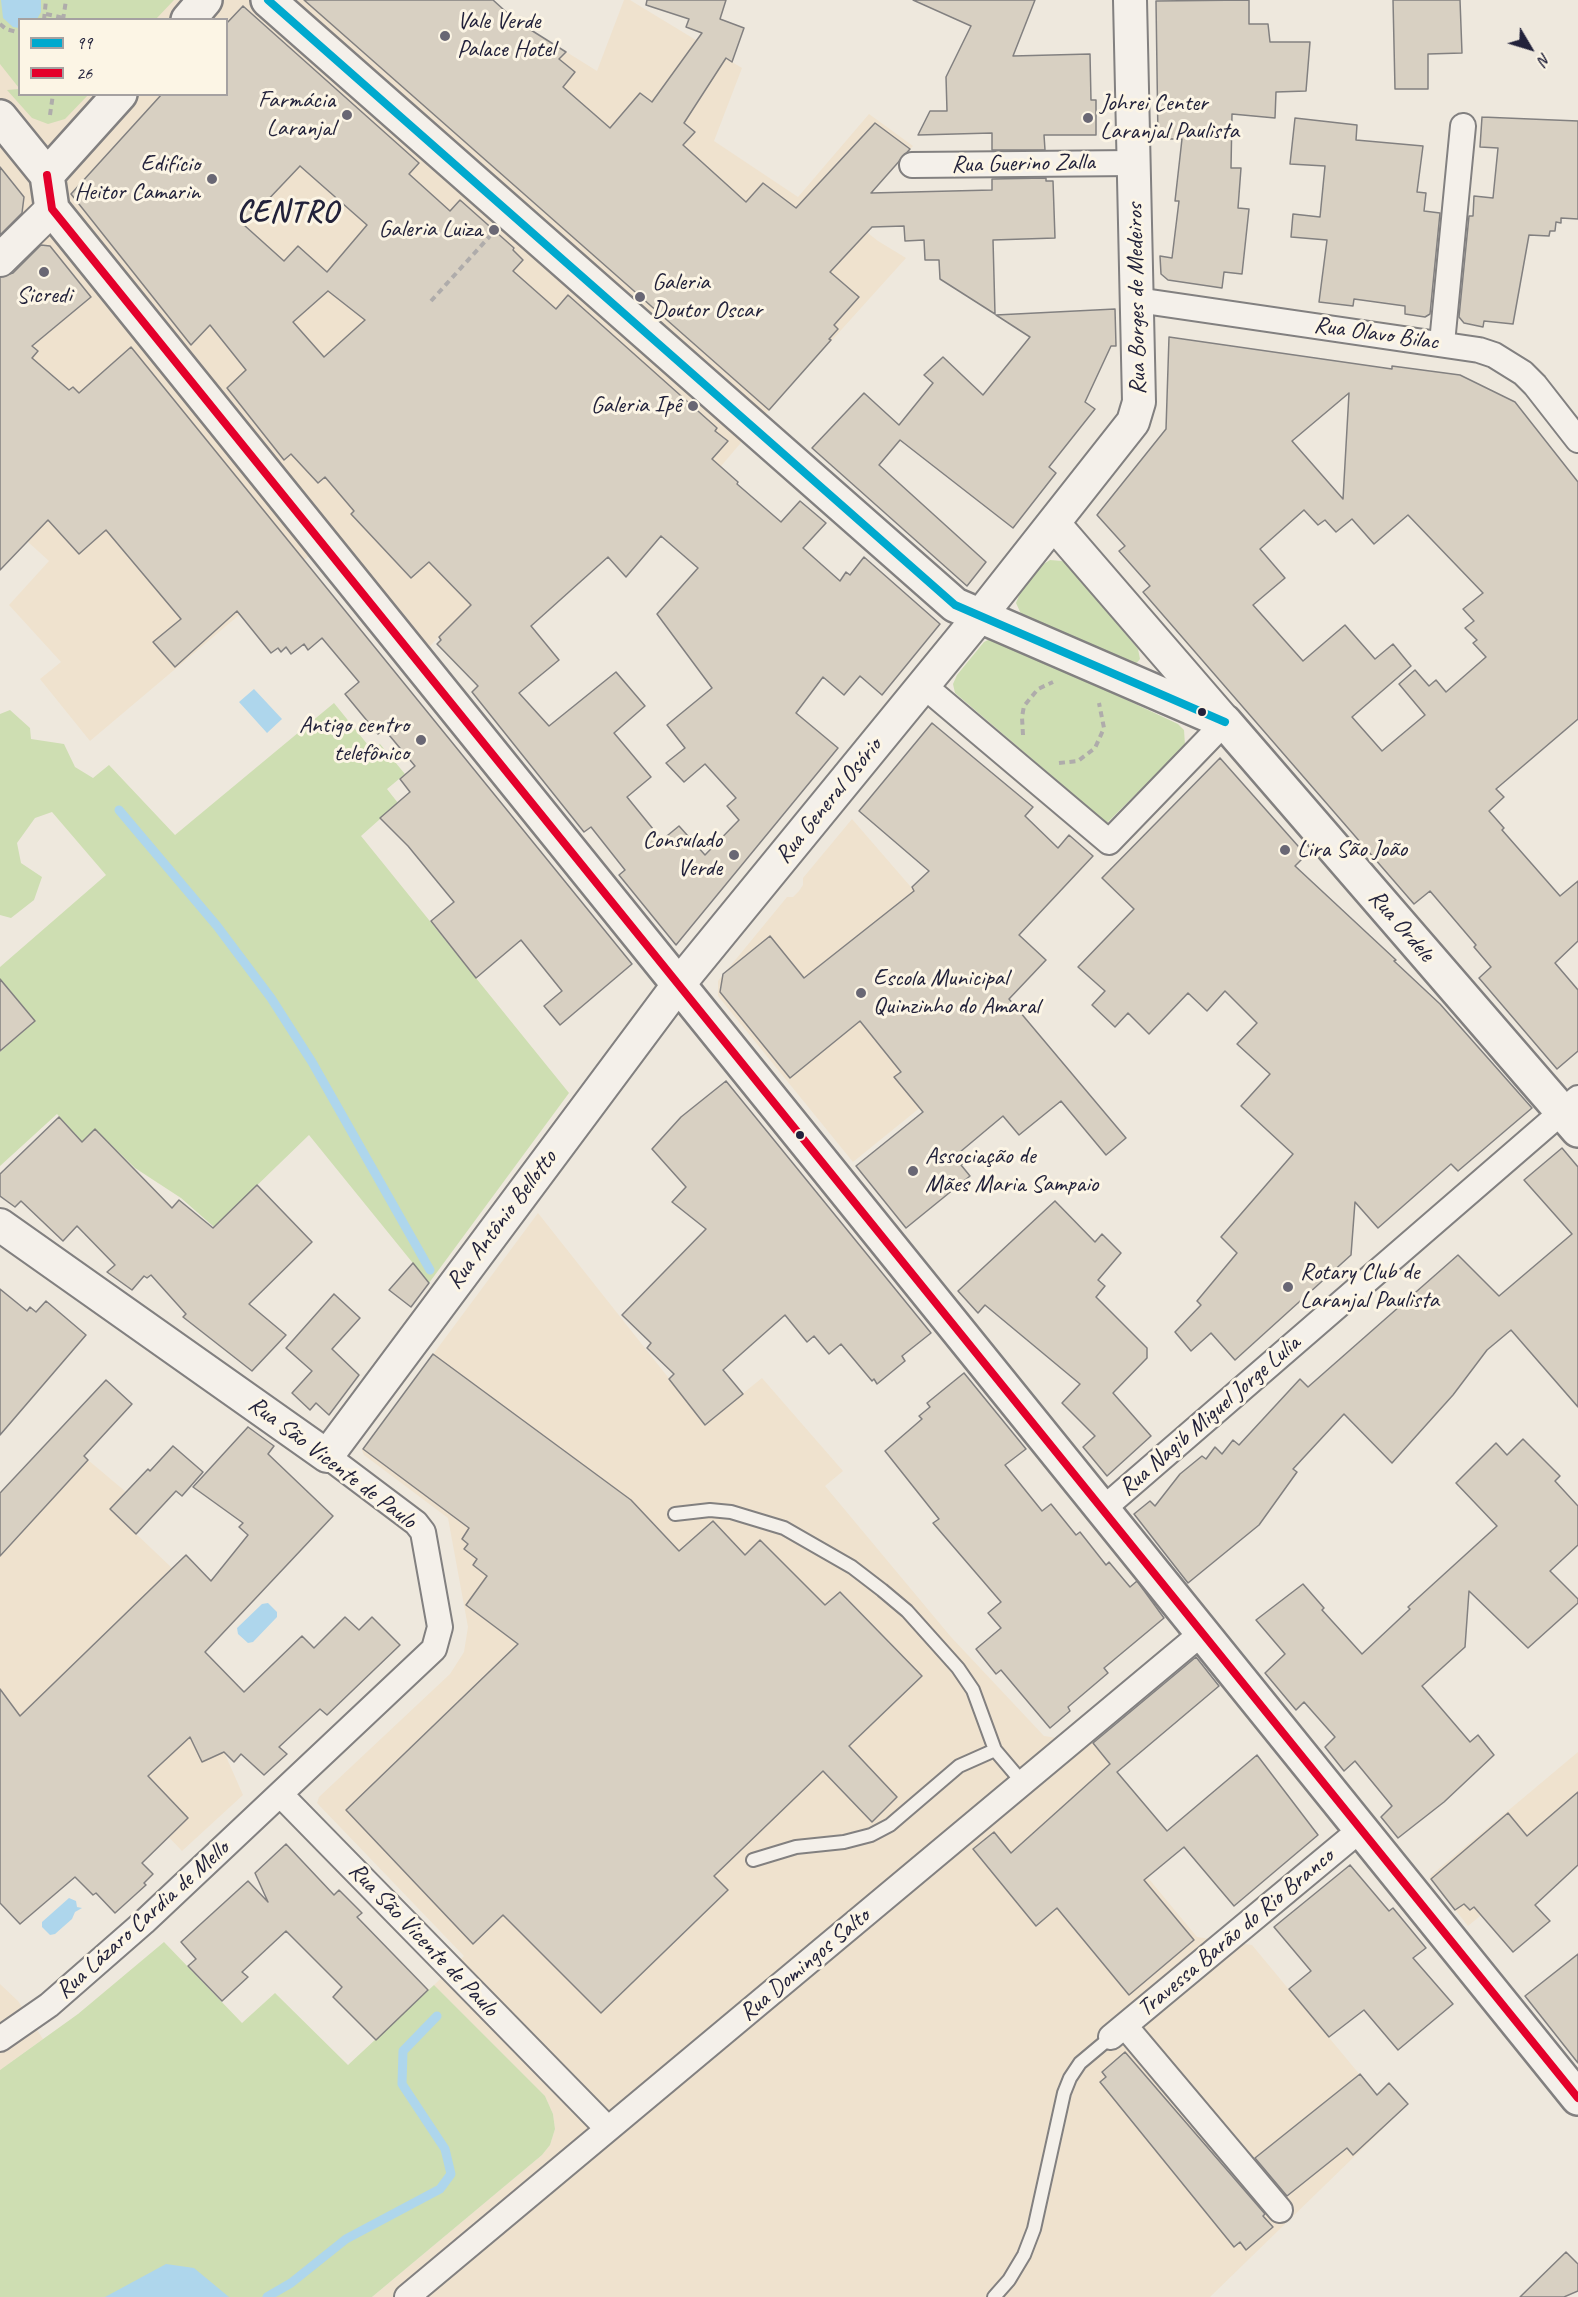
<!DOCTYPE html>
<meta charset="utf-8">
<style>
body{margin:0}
#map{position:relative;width:1578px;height:2297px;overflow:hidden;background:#eee8dd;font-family:Caveat,sans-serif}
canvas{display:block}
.legend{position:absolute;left:18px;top:18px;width:210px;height:78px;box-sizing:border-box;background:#fcf5e5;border:2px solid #a5a1a1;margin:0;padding:8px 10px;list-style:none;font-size:18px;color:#22223b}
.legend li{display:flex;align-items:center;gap:12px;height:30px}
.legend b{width:30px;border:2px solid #a5a1a1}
.north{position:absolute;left:1500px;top:18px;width:60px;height:60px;-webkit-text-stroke:4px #fcf5e5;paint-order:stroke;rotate:128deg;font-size:16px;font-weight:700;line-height:24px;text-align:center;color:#22223b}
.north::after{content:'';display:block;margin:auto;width:21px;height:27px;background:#22223b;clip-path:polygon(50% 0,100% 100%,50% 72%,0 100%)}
</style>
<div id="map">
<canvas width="1578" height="2297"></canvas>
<ul class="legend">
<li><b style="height:8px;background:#00a9ce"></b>99</li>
<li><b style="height:8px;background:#e4002b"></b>26</li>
</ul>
<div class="north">N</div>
</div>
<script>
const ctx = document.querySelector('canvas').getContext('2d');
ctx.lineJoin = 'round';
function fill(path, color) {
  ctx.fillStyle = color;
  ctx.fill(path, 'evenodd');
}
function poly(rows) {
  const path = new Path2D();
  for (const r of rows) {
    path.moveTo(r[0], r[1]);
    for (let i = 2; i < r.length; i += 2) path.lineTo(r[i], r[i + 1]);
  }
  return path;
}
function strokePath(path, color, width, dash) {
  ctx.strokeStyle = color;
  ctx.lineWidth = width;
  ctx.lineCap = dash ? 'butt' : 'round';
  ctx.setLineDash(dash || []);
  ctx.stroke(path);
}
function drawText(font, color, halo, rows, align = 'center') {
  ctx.font = font + ' Caveat,sans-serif';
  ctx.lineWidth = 6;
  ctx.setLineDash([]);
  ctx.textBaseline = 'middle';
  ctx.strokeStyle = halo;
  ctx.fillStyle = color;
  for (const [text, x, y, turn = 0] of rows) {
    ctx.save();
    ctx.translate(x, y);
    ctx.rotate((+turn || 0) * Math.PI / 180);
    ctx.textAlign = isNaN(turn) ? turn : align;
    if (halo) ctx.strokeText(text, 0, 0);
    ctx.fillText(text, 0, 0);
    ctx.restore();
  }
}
fill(poly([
 [0,0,493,0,515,20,597,71,624,0,630,0,742,68,714,141,798,197,869,114,913,146,849,218,878,241,906,258,769,410,626,577,579,524,572,504,415,661,322,545,90,741,40,679,61,662,9,605,49,561,27,541,0,570],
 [20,20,226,20,226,94,20,94],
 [852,819,1027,1021,853,1162,718,996,718,981,787,897,793,897,799,891,803,885,803,878],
 [538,1213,705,1424,762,1378,843,1471,825,1486,951,1637,1044,1736,1093,1743,1159,1822,1129,1855,1197,1937,1252,1945,1395,2117,1210,2297,372,2297,542,2155,550,2145,555,2129,553,2114,545,2096,434,1985,464,1956,317,1803,319,1797,450,1674,464,1652,468,1627,448,1518,364,1455,362,1450],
 [88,1460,126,1492,111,1510,172,1568,123,1616,188,1670,243,1795,182,1851,99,1764,0,1898,0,1556],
 [1578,1752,1578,1835,1468,1926,1429,1877],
 [0,1984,18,2001,43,2039,0,2070]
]), '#efe2ce');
fill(poly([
 [0,0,174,0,156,19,20,20,19,88,0,64],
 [19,89,20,94,88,95,65,119,48,124,32,118,7,90],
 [1050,560,1062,561,1069,566,1138,649,1140,659,1135,665,1022,616,1016,603,1020,593,1042,565],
 [990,639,999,640,1178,724,1184,730,1185,745,1107,823,955,693,953,684,957,675,984,642],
 [334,703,372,750,380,744,405,774,387,789,398,803,361,836,569,1093,429,1283,309,1135,214,1227,181,1198,135,1168,95,1129,82,1142,57,1114,0,1166,0,1052,35,1021,0,979,0,967,106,875,52,812,35,818,17,843,21,863,42,877,34,900,11,918,0,915,0,714,10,710,30,728,31,739,64,744,75,767,93,778,109,765,175,835],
 [164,1942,242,2023,275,1993,348,2065,434,1985,545,2096,553,2114,555,2129,550,2145,542,2155,372,2297,0,2297,0,2070,78,2014]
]), '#cedeb2');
fill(poly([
 [1,0,41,0,41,12,37,19,20,20,19,28,13,27,3,18],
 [254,689,282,719,267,733,239,702],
 [268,1603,277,1612,277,1617,253,1642,248,1643,238,1634,237,1628,262,1604],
 [69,1898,76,1901,77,1907,82,1908,75,1912,72,1919,55,1934,50,1935,42,1927,42,1922],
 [166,2264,194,2268,229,2297,105,2297]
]), '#aed6ec');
strokePath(poly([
 [119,810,217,926,271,998,312,1062,430,1270],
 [267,2297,291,2283,346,2239,440,2189,451,2174,445,2149,402,2084,403,2051,437,2016]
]), '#aed6ec', 9);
const building = poly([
 [304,0,493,0,515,20,566,52,559,59,575,72,563,87,610,128,640,93,652,102,702,33,686,27,689,19,646,5,647,0,726,0,720,19,744,28,732,62,726,58,684,123,695,132,683,145,746,202,763,183,796,208,875,123,910,149,871,193,992,190,992,179,1046,178,1046,181,1053,181,1055,238,993,240,995,314,940,279,939,260,925,260,924,240,905,241,904,226,872,227,830,272,859,297,834,325,838,329,829,339,831,340,769,410,304,0],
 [913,0,1035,0,1013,56,1090,54,1091,100,1096,100,1096,135,1044,135,1045,150,992,150,992,133,918,135,930,111,947,111,946,77,971,26,913,0],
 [1249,0,1249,24,1268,24,1270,42,1310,42,1306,91,1276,92,1275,118,1232,114,1231,168,1241,168,1238,208,1249,209,1242,274,1224,272,1222,288,1168,280,1161,274,1160,256,1172,258,1179,201,1175,201,1182,139,1158,139,1156,1,1249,0],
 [1393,0,1460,0,1462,53,1428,54,1428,89,1395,89,1393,0],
 [243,6,419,163,409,174,450,211,460,200,514,248,513,250,523,260,513,271,556,309,568,295,717,428,715,431,728,441,712,459,738,482,737,484,781,522,800,501,826,523,803,548,840,581,846,572,850,575,864,557,940,624,882,695,860,676,844,695,823,677,796,713,838,748,676,945,619,875,625,870,591,827,584,832,472,692,478,686,437,644,441,640,439,637,471,605,429,562,411,578,351,514,354,511,325,477,318,483,291,454,284,460,227,388,246,370,210,325,191,345,71,194,162,94,226,94,226,24,243,6],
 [300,166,367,225,327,272,298,246,284,261,244,225,300,166],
 [328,291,365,320,324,357,293,322,328,291],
 [661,536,698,568,657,614,712,688,667,725,685,748,666,763,684,782,705,764,736,798,727,806,739,820,705,855,679,826,662,840,627,797,651,777,614,733,645,706,616,672,549,726,519,693,559,660,531,626,608,557,626,577,661,536],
 [1482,117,1578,121,1578,219,1561,218,1561,223,1556,222,1555,231,1550,231,1549,236,1529,235,1513,324,1484,321,1483,327,1464,323,1459,317,1469,216,1473,216,1474,196,1493,198,1498,148,1480,147,1482,117],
 [1295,118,1357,125,1356,140,1423,146,1417,192,1426,193,1424,211,1440,213,1430,314,1425,317,1405,314,1405,306,1354,299,1353,306,1319,302,1327,240,1291,237,1293,214,1320,217,1325,166,1290,164,1295,118],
 [0,167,24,197,22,213,0,235,0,167],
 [41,245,50,246,91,297,32,346,38,351,32,358,69,390,73,387,79,393,131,347,632,964,560,1025,544,1006,562,991,521,940,476,978,431,921,454,902,408,846,380,818,410,792,400,779,415,766,384,729,378,734,345,694,359,682,322,638,308,650,304,644,291,654,286,647,281,652,278,648,271,653,237,611,175,667,153,642,181,619,106,530,79,554,48,520,0,570,0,277,13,273,41,245],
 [1115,309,1116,346,1111,346,1085,402,1095,409,1049,467,1056,473,1013,528,900,440,879,465,986,562,967,586,812,448,864,393,899,425,933,383,924,375,943,357,983,395,1030,337,996,315,1115,309],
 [1169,337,1392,369,1392,366,1460,375,1515,402,1578,482,1578,719,1496,789,1504,797,1489,811,1504,828,1502,830,1560,896,1578,881,1578,941,1555,963,1578,990,1578,1051,1557,1069,1479,978,1491,967,1474,947,1476,945,1430,891,1414,904,1143,592,1150,586,1119,551,1125,546,1097,515,1166,429,1169,337],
 [1349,393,1343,499,1292,441,1349,393],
 [1304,510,1318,525,1325,520,1336,532,1352,519,1374,544,1408,515,1483,593,1463,609,1474,621,1465,628,1477,640,1473,643,1486,657,1446,692,1436,680,1429,686,1415,670,1399,684,1425,715,1382,751,1352,717,1411,666,1393,644,1375,659,1345,625,1303,661,1253,605,1285,578,1260,549,1304,510],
 [932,723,1033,807,1025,816,1058,848,1069,835,1093,856,1019,935,1046,960,1009,999,1126,1138,1106,1155,1061,1101,1019,1135,1003,1116,960,1152,967,1161,961,1165,970,1176,906,1228,856,1166,923,1112,894,1077,901,1072,860,1021,790,1078,720,992,723,974,770,936,804,978,914,891,912,887,929,871,859,811,932,723],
 [1220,758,1306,855,1295,866,1396,960,1394,961,1440,1004,1532,1108,1458,1171,1451,1164,1378,1228,1355,1202,1351,1255,1235,1360,1211,1333,1191,1351,1175,1332,1201,1305,1197,1301,1237,1253,1221,1237,1293,1154,1241,1106,1270,1074,1237,1044,1257,1023,1225,991,1207,1011,1188,993,1149,1034,1128,1013,1115,1027,1092,1005,1105,991,1078,967,1134,909,1102,878,1220,758],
 [0,979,35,1021,0,1051,0,979],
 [726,1081,931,1333,902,1356,905,1361,877,1384,874,1379,872,1381,841,1344,829,1354,814,1336,807,1342,785,1315,723,1370,743,1394,705,1425,669,1379,674,1374,647,1348,651,1343,622,1315,706,1229,672,1202,686,1187,652,1149,681,1117,726,1081],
 [59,1117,82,1142,95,1129,172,1208,179,1200,213,1228,257,1185,312,1242,249,1304,286,1335,252,1371,183,1317,186,1314,151,1275,147,1278,144,1276,132,1290,107,1272,115,1265,77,1226,63,1241,21,1201,15,1207,0,1196,0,1174,59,1117],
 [1562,1148,1578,1167,1578,1407,1511,1330,1487,1350,1453,1395,1392,1463,1344,1414,1293,1469,1297,1472,1259,1525,1188,1583,1134,1514,1150,1501,1155,1506,1180,1474,1202,1456,1206,1459,1215,1447,1222,1454,1233,1440,1239,1445,1300,1379,1308,1387,1458,1255,1499,1296,1572,1234,1524,1180,1562,1148],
 [1055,1201,1095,1242,1102,1234,1121,1253,1098,1280,1105,1286,1096,1297,1147,1348,1147,1358,1113,1393,1151,1436,1107,1476,1083,1447,1095,1436,1062,1403,1080,1384,985,1305,978,1313,958,1291,1055,1201],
 [413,1263,429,1283,411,1307,389,1290,413,1263],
 [0,1289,27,1311,30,1307,36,1312,46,1301,86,1335,0,1435,0,1289],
 [334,1294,360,1318,332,1349,359,1375,329,1415,316,1403,310,1410,292,1393,312,1371,286,1348,334,1294],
 [433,1354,631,1500,679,1551,713,1521,745,1555,760,1540,825,1605,840,1592,922,1676,849,1746,897,1797,872,1822,823,1771,714,1876,728,1890,601,2013,503,1915,473,1944,346,1810,518,1644,466,1605,487,1576,473,1565,477,1559,464,1549,468,1544,462,1539,469,1528,363,1449,433,1354],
 [964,1373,1026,1449,1005,1465,1042,1511,1051,1504,1076,1535,1080,1532,1106,1565,1109,1562,1130,1587,1137,1581,1164,1618,1104,1668,1108,1673,1068,1707,1070,1711,1050,1728,1001,1670,996,1674,976,1649,1001,1628,988,1613,1001,1602,933,1523,939,1519,885,1451,922,1419,919,1416,930,1407,927,1403,964,1373],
 [106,1380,132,1404,84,1456,88,1460,0,1556,0,1493,106,1380],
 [248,1427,274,1446,268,1454,333,1516,205,1652,244,1692,302,1636,314,1648,345,1617,359,1630,372,1617,400,1645,327,1715,320,1709,279,1747,287,1754,264,1775,241,1754,234,1762,224,1752,202,1762,190,1737,148,1776,188,1818,142,1863,153,1874,144,1883,146,1885,115,1913,96,1893,93,1895,75,1877,20,1924,0,1903,0,1689,20,1716,186,1555,211,1581,248,1535,239,1527,243,1523,193,1487,248,1427],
 [1523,1439,1560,1476,1555,1481,1578,1506,1578,1545,1550,1571,1578,1599,1578,1603,1528,1648,1469,1591,1465,1647,1422,1686,1470,1742,1478,1735,1494,1755,1444,1802,1398,1838,1381,1817,1392,1806,1355,1761,1344,1771,1325,1747,1335,1737,1304,1702,1296,1710,1265,1673,1285,1654,1256,1620,1303,1584,1324,1608,1322,1610,1362,1654,1410,1609,1408,1607,1497,1526,1456,1483,1496,1443,1507,1455,1523,1439],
 [173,1446,203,1472,182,1496,176,1491,136,1534,110,1509,148,1469,150,1471,173,1446],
 [1196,1657,1219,1686,1117,1772,1167,1831,1257,1755,1318,1835,1234,1906,1184,1847,1144,1880,1194,1940,1129,1995,1057,1908,1036,1926,973,1849,994,1832,1011,1853,1110,1764,1093,1743,1196,1657],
 [1578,1792,1578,1865,1535,1905,1550,1921,1513,1952,1474,1907,1470,1910,1464,1904,1455,1910,1431,1879,1508,1813,1527,1836,1578,1792],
 [286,1844,334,1895,339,1890,362,1913,357,1917,428,1990,376,2040,333,1997,342,1987,286,1931,242,1972,248,1977,222,2001,188,1966,196,1959,181,1942,248,1881,268,1902,255,1873,286,1844],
 [1350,1865,1389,1911,1393,1908,1426,1948,1413,1958,1453,2004,1398,2050,1364,2010,1329,2037,1289,1989,1311,1971,1274,1927,1350,1865],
 [1578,1954,1578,2063,1525,1996,1578,1954],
 [1125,2052,1265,2214,1263,2216,1273,2227,1246,2250,1240,2242,1234,2247,1100,2082,1106,2077,1102,2072,1125,2052],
 [1360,2074,1377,2095,1389,2083,1408,2104,1353,2155,1347,2148,1287,2196,1255,2158,1360,2074],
 [1566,2252,1578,2264,1578,2291,1564,2297,1520,2297,1566,2252]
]);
fill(building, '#d8d0c2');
strokePath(building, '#828080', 1.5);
const service = poly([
 [675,1514,710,1510,731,1512,784,1528,852,1567,882,1590,907,1611,958,1668,973,1690,995,1750,1023,1783],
 [753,1860,796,1847,844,1842,871,1835,890,1825,959,1766,995,1750],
 [994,2297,1009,2280,1024,2255,1034,2229,1064,2093,1070,2078,1080,2063,1111,2037]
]);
const minor = poly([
 [912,165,1134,163],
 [1137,300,1479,350,1494,355,1523,373,1535,385,1578,440],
 [1442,343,1463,126],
 [923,685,1109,842,1225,722],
 [1103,1509,1578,1098],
 [281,1795,608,2129],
 [1125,2026,1280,2210],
 [1111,2037,1360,1830],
 [0,2039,49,2005,144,1922,434,1649,440,1627,423,1532,416,1523,327,1456],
 [407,2297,1202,1633]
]);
const tertiary = poly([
 [0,260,52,209],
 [1054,524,1225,722],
 [0,1225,327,1456,678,985,980,616,1133,422,1139,402,1130,0]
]);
const secondary = poly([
 [268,0,955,605,1225,722,1578,1130],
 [188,20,205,0],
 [0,117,47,175],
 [47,175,52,209,1578,2098],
 [47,175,120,94]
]);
strokePath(service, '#828080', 16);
strokePath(minor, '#828080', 28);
strokePath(tertiary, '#828080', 36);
strokePath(secondary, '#828080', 38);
strokePath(poly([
 [46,14,64,18],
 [44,20,46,0],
 [63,20,66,0],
 [0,24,6,29,20,33],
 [50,115,53,94],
 [431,301,490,236],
 [1023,735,1022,717,1024,706,1038,689,1053,682],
 [1059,763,1078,761,1095,748,1104,728,1099,703]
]), '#afacab', 4, [6, 4.5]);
strokePath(service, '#f4f0ea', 12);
strokePath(minor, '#f4f0ea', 24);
strokePath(tertiary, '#f4f0ea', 32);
strokePath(secondary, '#f4f0ea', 33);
strokePath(poly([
 [268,0,955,605,1225,722]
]), '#00a9ce', 8);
strokePath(poly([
 [47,175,52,209,1578,2098]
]), '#e4002b', 8);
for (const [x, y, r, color] of [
 [445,36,6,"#696774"],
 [347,115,6,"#696774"],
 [1088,118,6,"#696774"],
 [212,179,6,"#696774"],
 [494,230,6,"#696774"],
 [44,272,6,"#696774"],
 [640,297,6,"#696774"],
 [693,406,6,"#696774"],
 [1202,712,5,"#22223b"],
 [421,740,6,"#696774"],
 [1285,850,6,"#696774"],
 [734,855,6,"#696774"],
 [861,993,6,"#696774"],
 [800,1135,5,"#22223b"],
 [913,1171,6,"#696774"],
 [1288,1287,6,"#696774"]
]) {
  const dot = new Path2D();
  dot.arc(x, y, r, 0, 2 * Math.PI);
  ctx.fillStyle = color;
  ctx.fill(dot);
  strokePath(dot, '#fcf5e5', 2);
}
drawText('24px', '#22223b', '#fcf5e5', [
 ["Vale Verde",457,22],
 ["Palace Hotel",457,50],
 ["Farmácia",335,101,"right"],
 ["Laranjal",335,129,"right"],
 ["Johrei Center",1100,104],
 ["Laranjal Paulista",1100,132],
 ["Edifício",200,165,"right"],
 ["Heitor Camarin",200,193,"right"],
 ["Galeria Luiza",482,230,"right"],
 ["Galeria",652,283],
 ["Doutor Oscar",652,311],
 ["Sicredi",44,296,"center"],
 ["Galeria Ipê",681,406,"right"],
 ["Antigo centro",409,726,"right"],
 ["telefônico",409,754,"right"],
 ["Consulado",722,841,"right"],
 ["Verde",722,869,"right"],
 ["Lira São João",1297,850],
 ["Escola Municipal",873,979],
 ["Quinzinho do Amaral",873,1007],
 ["Associação de",925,1157],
 ["Mães Maria Sampaio",925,1185],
 ["Rotary Club de",1300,1273],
 ["Laranjal Paulista",1300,1301]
], 'left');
drawText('24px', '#22223b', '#fcf5e5', [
 ["Rua Guerino Zalla",1023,164,-1],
 ["Rua Borges de Medeiros",1137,299,-91],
 ["Rua Olavo Bilac",1376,334,8],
 ["Rua General Osório",829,801,-51],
 ["Rua Ordele",1401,926,49],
 ["Rua Antônio Bellotto",502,1220,-53],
 ["Rua Nagib Miguel Jorge Lulia",1210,1416,-41],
 ["Rua São Vicente de Paulo",332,1463,37],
 ["Rua Lázaro Cardia de Mello",143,1920,-42],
 ["Travessa Barão do Rio Branco",1236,1933,-40],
 ["Rua São Vicente de Paulo",423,1940,46],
 ["Rua Domingos Salto",805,1965,-40]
]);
ctx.letterSpacing = '1.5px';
drawText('bold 30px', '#22223b', '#fcf5e5', [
 ["CENTRO",288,213]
]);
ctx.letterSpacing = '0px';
</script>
